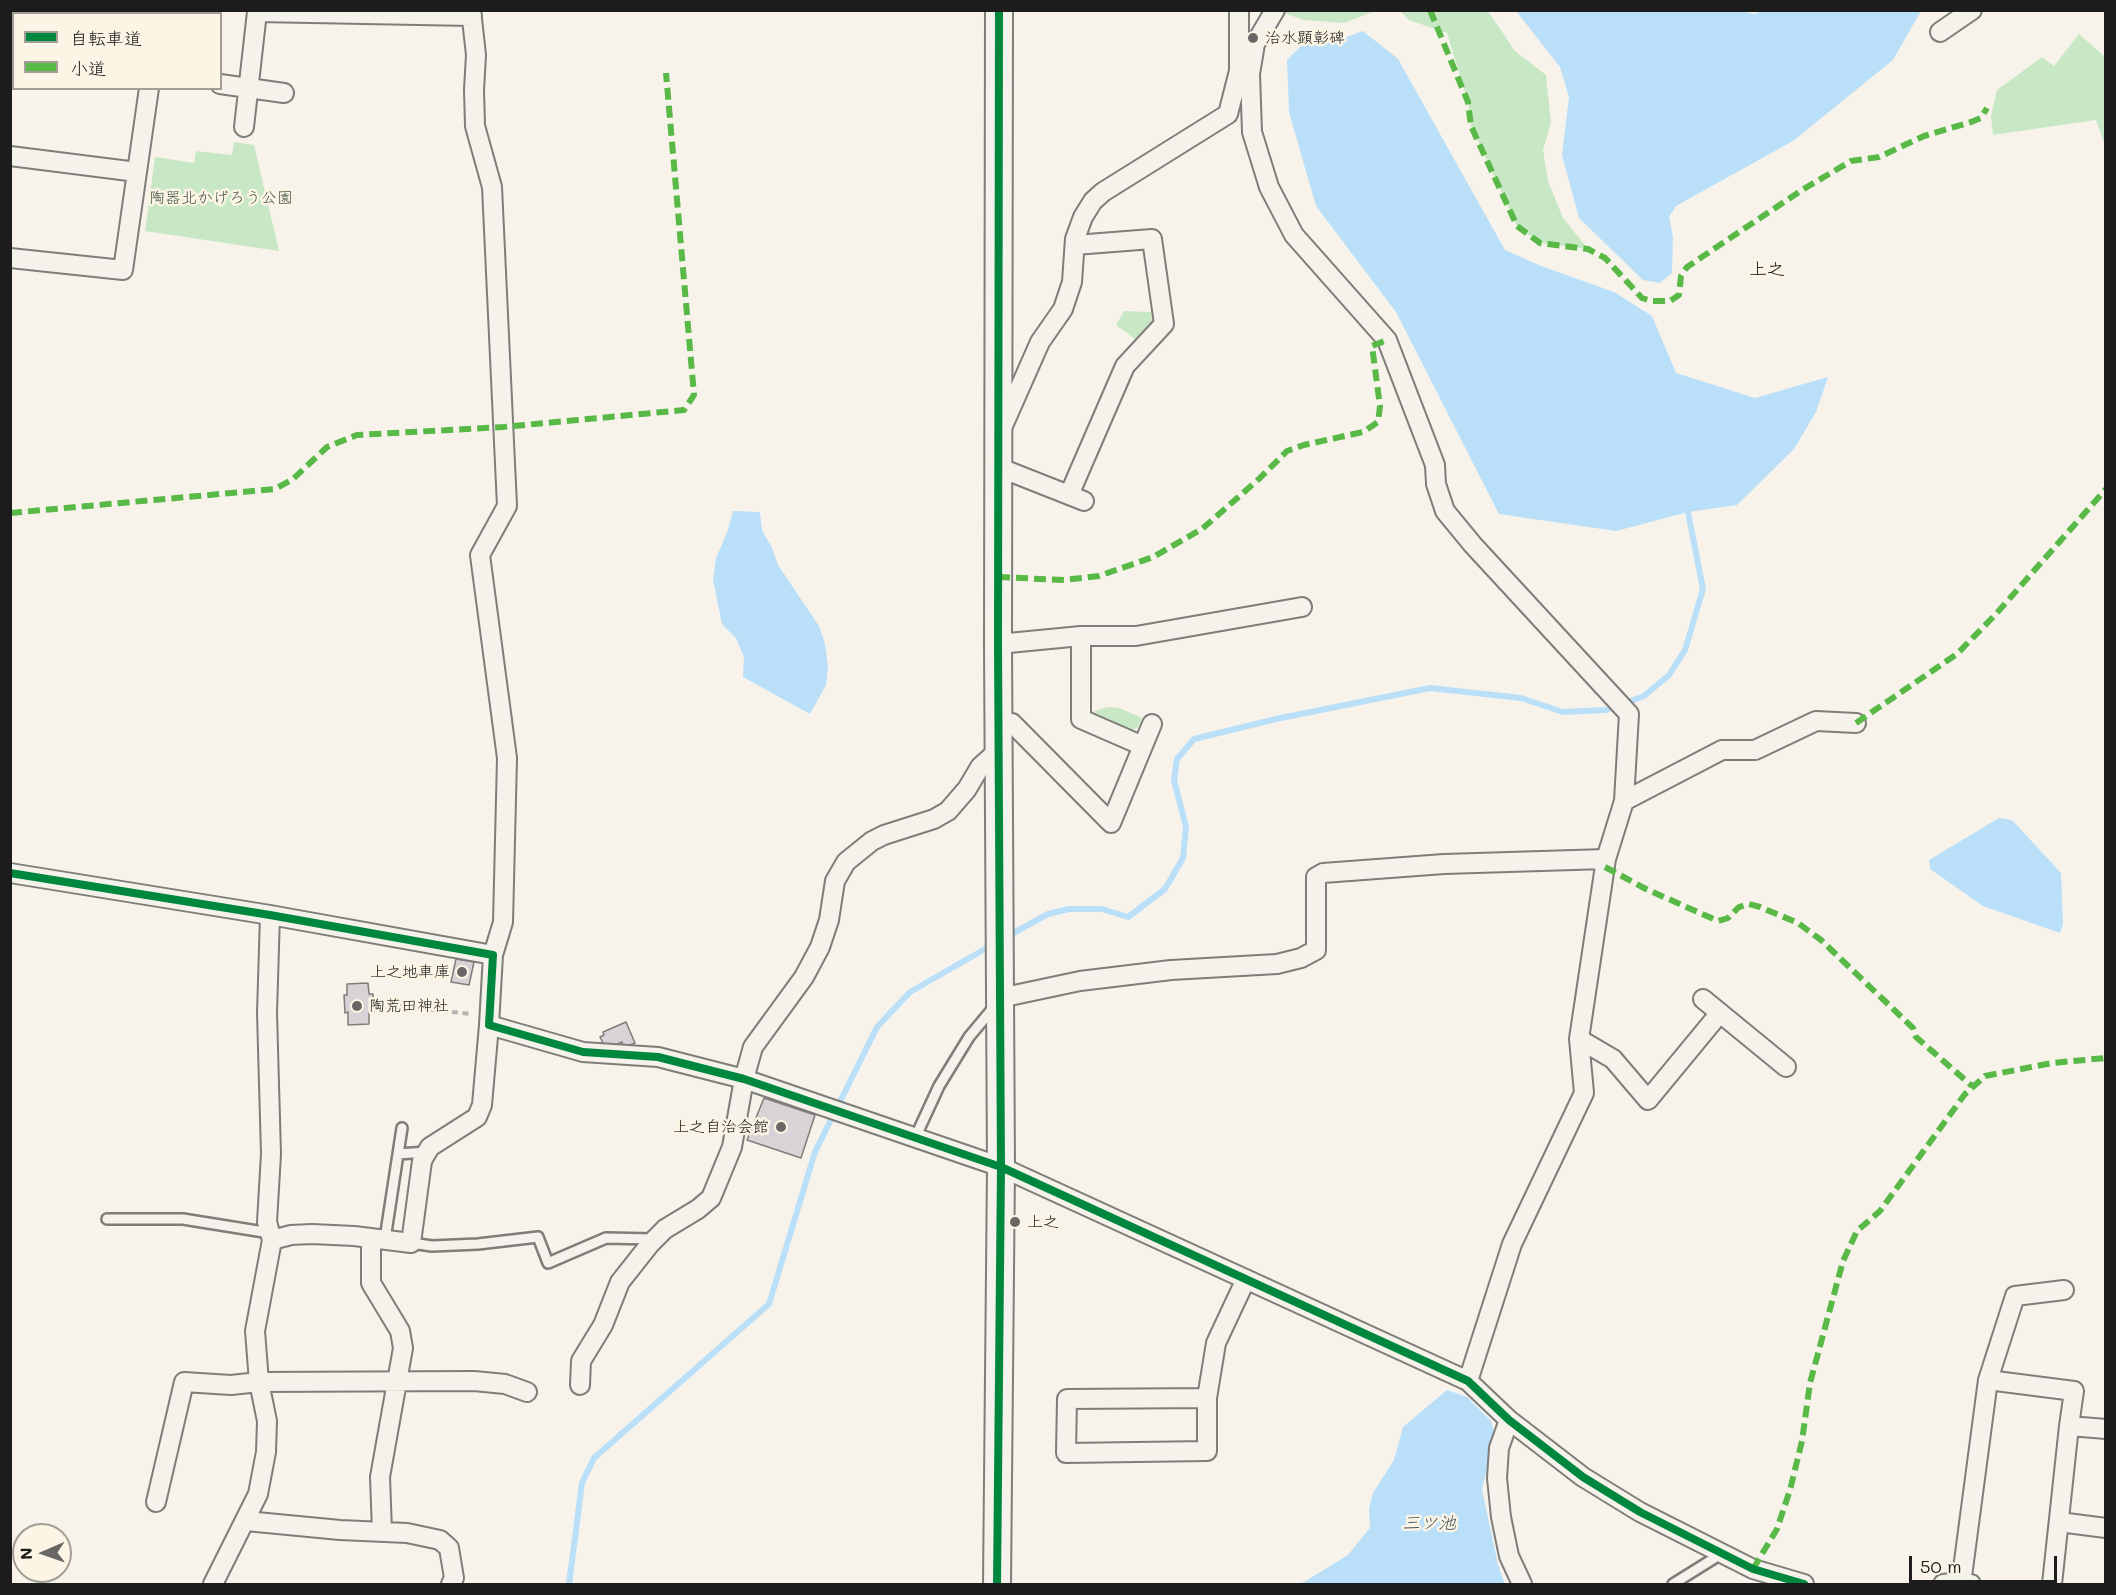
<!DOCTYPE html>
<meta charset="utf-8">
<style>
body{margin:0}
#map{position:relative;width:2116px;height:1595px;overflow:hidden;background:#f7f3ea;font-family:Mali,"Klee One",sans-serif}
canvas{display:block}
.frame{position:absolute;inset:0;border:12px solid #1c1c1c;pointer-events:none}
.legend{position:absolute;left:12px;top:12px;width:210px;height:78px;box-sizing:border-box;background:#fcf5e5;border:2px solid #a29e95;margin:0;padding:8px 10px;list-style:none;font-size:18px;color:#1c1c1c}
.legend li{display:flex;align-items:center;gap:12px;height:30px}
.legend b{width:30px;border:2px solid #a29e95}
.north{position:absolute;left:12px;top:1523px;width:60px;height:60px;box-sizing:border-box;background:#fcf5e5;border:2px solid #a29e95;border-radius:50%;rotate:268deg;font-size:16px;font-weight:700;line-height:24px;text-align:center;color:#1c1c1c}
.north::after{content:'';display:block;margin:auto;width:21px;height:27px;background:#696764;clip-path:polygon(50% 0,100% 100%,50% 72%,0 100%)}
.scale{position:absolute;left:1909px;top:1556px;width:148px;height:27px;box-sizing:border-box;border:3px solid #1c1c1c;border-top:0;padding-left:8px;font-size:18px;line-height:21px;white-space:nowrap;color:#1c1c1c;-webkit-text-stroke:4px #fcf5e5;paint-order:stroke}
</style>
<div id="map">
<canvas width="2116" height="1595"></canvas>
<div class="frame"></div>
<ul class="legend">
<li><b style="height:8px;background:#00873e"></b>自転車道</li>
<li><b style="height:8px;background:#58b947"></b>小道</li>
</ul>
<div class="north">N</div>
<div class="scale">50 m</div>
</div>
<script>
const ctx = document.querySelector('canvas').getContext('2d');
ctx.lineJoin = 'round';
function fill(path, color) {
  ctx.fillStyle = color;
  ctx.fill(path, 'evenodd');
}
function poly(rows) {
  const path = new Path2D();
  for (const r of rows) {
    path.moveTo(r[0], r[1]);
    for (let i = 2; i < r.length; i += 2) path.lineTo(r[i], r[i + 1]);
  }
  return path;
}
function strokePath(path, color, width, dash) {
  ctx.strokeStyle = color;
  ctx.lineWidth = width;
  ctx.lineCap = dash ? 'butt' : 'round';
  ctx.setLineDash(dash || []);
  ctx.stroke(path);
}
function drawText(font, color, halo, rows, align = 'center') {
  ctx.font = font + ' Mali,"Klee One",sans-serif';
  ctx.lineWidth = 5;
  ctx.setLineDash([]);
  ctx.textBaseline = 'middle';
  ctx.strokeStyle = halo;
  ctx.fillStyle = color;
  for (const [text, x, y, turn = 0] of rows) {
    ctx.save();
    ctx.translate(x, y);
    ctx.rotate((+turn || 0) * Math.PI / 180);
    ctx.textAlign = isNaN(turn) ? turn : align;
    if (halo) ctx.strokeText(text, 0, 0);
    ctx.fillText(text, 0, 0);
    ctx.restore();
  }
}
fill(poly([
 [1285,11,1285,10,1375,11,1344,23,1304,20,1284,13],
 [1400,11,1488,11,1515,51,1546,75,1551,123,1543,150,1548,181,1563,218,1588,249,1540,243,1517,226,1471,126,1468,102,1447,33,1409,20],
 [2079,34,2105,57,2105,145,2096,120,1993,135,1991,116,1997,90,2042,57,2054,66],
 [234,142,254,145,279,251,145,231,155,157,194,163,196,151,232,155],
 [1124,311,1151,312,1152,324,1138,341,1116,325],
 [1108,707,1119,708,1142,718,1137,728,1130,730,1095,716,1092,712]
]), '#c8e7c5');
fill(poly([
 [1736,10,1755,14,1763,10,1921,11,1893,60,1793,141,1676,206,1669,217,1673,237,1672,273,1660,283,1643,280,1579,218,1562,155,1569,97,1560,67,1516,11],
 [1363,31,1398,59,1505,250,1541,266,1614,292,1652,316,1676,373,1755,398,1828,377,1816,412,1794,449,1737,505,1688,512,1616,531,1499,514,1396,312,1316,206,1289,112,1287,60,1304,43,1334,42],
 [733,511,760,512,762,530,772,548,778,565,819,626,825,644,828,667,826,685,810,714,743,677,744,657,736,638,722,624,713,580,716,558,728,530],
 [1999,818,2007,819,2013,821,2061,873,2063,924,2060,933,1983,906,1930,869,1929,860],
 [1447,1390,1467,1397,1491,1421,1495,1436,1482,1489,1498,1565,1505,1584,1294,1584,1304,1582,1348,1555,1370,1528,1369,1509,1373,1493,1394,1460,1403,1427]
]), '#badff9');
strokePath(poly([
 [1006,937,1048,914,1069,909,1102,909,1128,917,1165,889,1183,858,1186,827,1174,780,1177,759,1194,739,1276,719,1430,688,1521,698,1563,712,1606,710,1644,696,1669,675,1685,650,1703,589,1688,512],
 [569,1584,582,1483,594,1458,769,1304,815,1152,877,1027,910,992,992,945]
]), '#badff9', 6);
const building = poly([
 [456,959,474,962,469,985,451,982,456,959],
 [368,983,369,994,373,994,374,1012,369,1012,369,1024,348,1025,348,1012,345,1013,344,995,347,995,347,984,368,983],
 [626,1022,635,1043,624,1047,622,1042,609,1048,605,1047,600,1037,604,1035,603,1032,626,1022],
 [764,1098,815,1115,801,1158,747,1140,764,1098]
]);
fill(building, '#d9d2d6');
strokePath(building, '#7f7d79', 1.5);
const lane = poly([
 [915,1138,939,1086,969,1037,994,1007],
 [398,1154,427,1152],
 [107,1219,183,1219,270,1233],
 [385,1239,402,1128],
 [411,1243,432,1246,478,1244,538,1237,548,1263,606,1238,653,1239],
 [1673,1584,1721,1554]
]);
const street = poly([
 [471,10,476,55,474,90,475,126,492,187,507,506,480,555,507,758,503,922,493,955],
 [159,14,159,10],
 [1940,32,1972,10],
 [1255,44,1250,74,1252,132,1269,187,1294,235,1387,340,1435,465,1436,484,1445,511,1473,545,1629,714,1624,801,1606,859,1579,1039,1584,1093,1512,1244,1468,1381],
 [1245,45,1255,44,1275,10],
 [10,58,14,58],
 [220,84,284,93],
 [244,127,257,12,472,16],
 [10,156,137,172],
 [10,258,123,270,149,88],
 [1002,428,1040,342,1063,309,1072,282,1075,239,1083,217,1093,201,1103,192,1228,114,1239,71,1239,10],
 [998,467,1084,501],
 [1069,495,1125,366,1164,324,1152,239,1075,245],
 [1081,636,1081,719,1143,746],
 [998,644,1081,636,1136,636,1302,607],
 [999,723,1012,723,1111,823,1152,724],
 [1624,801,1722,750,1755,750,1816,721,1856,723],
 [10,873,270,915,493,955,489,1025,583,1052,658,1057,744,1079,1001,1167,1468,1381,1509,1420,1583,1477,1640,1512,1753,1569,1804,1584],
 [1000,998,1080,981,1171,970,1277,964,1301,958,1316,950,1316,877,1323,873,1444,864,1606,859],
 [1703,999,1786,1067],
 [1579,1039,1613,1059,1648,1100,1719,1014],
 [371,1238,371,1283,400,1331,403,1348,380,1477,382,1531],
 [272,1240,291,1235,312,1234,354,1236,411,1243,422,1161,427,1152,430,1147,477,1117,482,1105,489,1025],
 [1988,1380,2074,1391,2069,1426,2106,1429],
 [580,1385,581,1361,603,1325,620,1282,650,1244,665,1229,698,1209,711,1198,732,1147,744,1079,753,1047,804,977,820,947,829,920,835,881,846,862,872,841,884,835,934,819,948,811,967,789,980,767,1000,749],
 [1207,1398,1067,1399,1066,1453,1207,1451,1207,1398,1216,1343,1246,1279],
 [1509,1420,1499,1448,1497,1478,1501,1517,1509,1556,1522,1584],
 [156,1502,184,1382,231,1385,259,1382,474,1381,505,1384,527,1392],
 [246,1521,340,1530,407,1533,440,1540,449,1548,454,1578,451,1584],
 [2059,1522,2106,1528],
 [213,1584,258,1494,266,1452,267,1421,259,1382,255,1331,272,1240,267,1222,271,1154,267,1013,270,915],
 [1943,1584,1961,1582,1971,1584],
 [1961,1584,1988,1380,2015,1296,2064,1290],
 [2052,1584,2069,1426]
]);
const secondary = poly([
 [997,1584,1001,1167,998,644,999,10]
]);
strokePath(lane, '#7f7d79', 14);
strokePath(street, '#7f7d79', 22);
strokePath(secondary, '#7f7d79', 30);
strokePath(poly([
 [379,1004,471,1014]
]), '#b6b4af', 4, [6, 4.5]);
strokePath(lane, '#f5f2ec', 9);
strokePath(street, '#f5f2ec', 18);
strokePath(secondary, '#f5f2ec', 26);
strokePath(poly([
 [1430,10,1468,102,1471,126,1517,226,1540,243,1588,249,1605,258,1642,298,1651,301,1670,301,1679,295,1681,276,1687,267,1802,190,1851,161,1879,157,1924,136,1971,122,1981,118,1987,108],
 [10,513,275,489,293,479,327,447,357,435,503,427,684,410,694,395,666,73],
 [998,577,1064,580,1099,576,1153,557,1202,529,1260,478,1287,451,1304,445,1363,432,1378,422,1380,406,1372,346,1387,340],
 [1856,723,1957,654,1996,614,2106,489],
 [1605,867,1646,889,1718,921,1728,918,1739,907,1749,904,1760,907,1798,923,1821,940,1913,1028,1916,1037,1972,1086],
 [1753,1569,1777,1529,1790,1490,1802,1441,1810,1383,1843,1261,1857,1231,1880,1211,1965,1094,1985,1076,2052,1063,2106,1058]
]), '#58b947', 6, [12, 6]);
strokePath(poly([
 [10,873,270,915,493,955,489,1025,583,1052,658,1057,744,1079,1001,1167,1468,1381,1509,1420,1583,1477,1640,1512,1753,1569,1804,1584],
 [997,1584,1001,1167,998,644,999,10]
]), '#00873e', 8);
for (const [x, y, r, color] of [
 [1253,38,6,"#696764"],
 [462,972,6,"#696764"],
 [357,1006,6,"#696764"],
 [781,1127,6,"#696764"],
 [1015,1222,6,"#696764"]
]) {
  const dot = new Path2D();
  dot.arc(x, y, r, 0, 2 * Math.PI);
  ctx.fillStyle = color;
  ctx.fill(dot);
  strokePath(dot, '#fcf5e5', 2);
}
drawText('16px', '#1c1c1c', '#fcf5e5', [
 ["治水顕彰碑",1265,38],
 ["上之地車庫",450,972,"right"],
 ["陶荒田神社",369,1006],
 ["上之自治会館",769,1127,"right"],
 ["上之",1027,1222]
], 'left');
drawText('16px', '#445645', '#fcf5e5', [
 ["陶器北かげろう公園",221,198]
]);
drawText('18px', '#1c1c1c', '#fcf5e5', [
 ["上之",1767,269]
]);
drawText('italic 18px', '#445460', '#fcf5e5', [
 ["三ツ池",1429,1523]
]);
</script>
